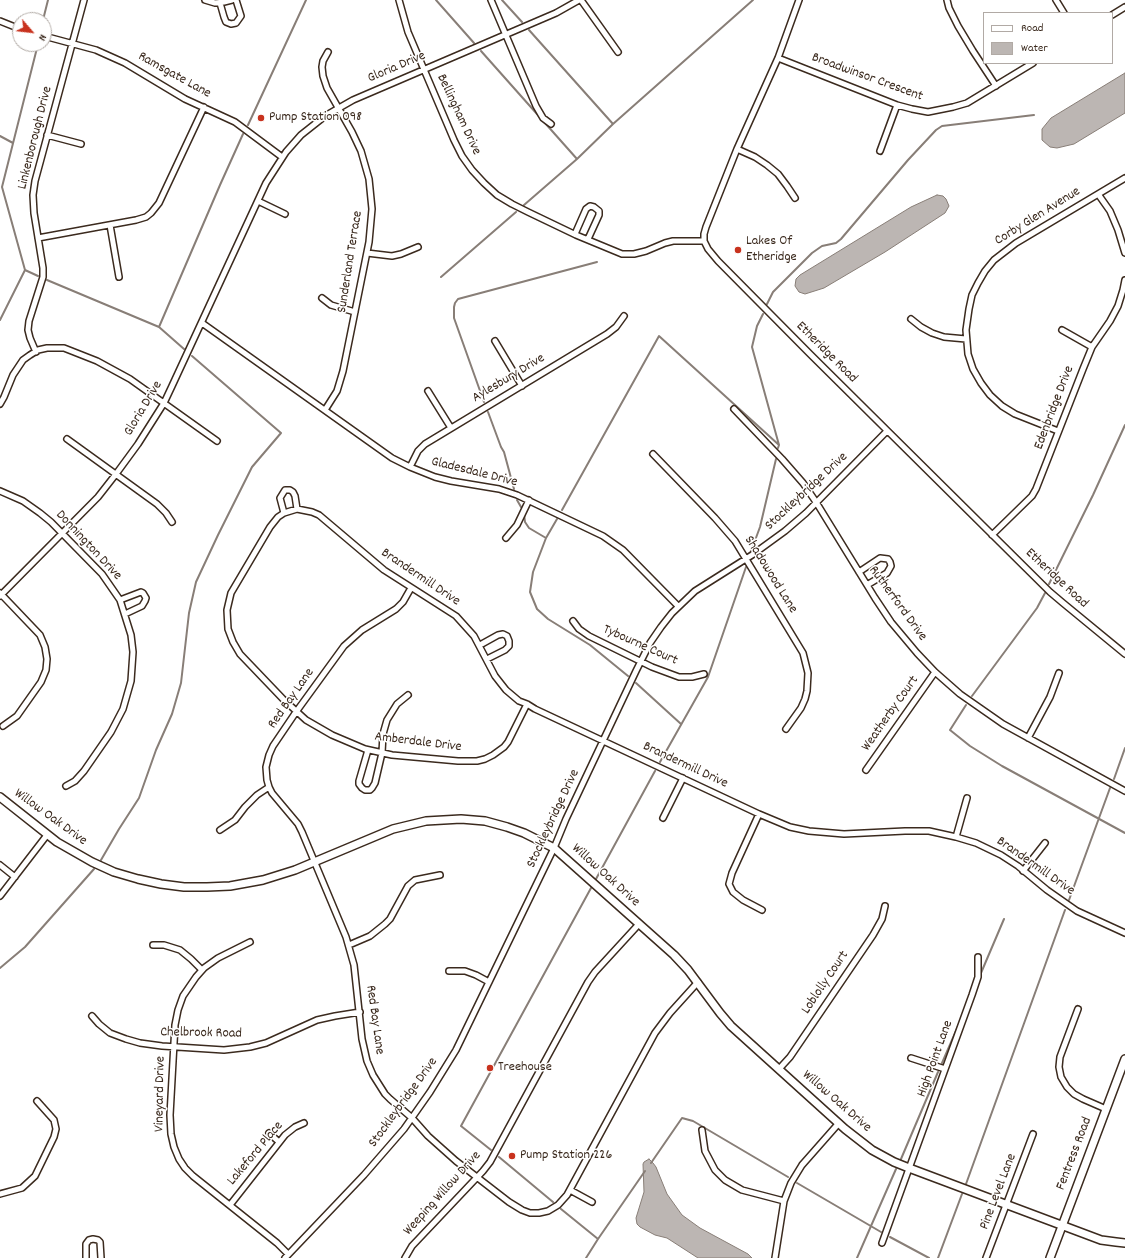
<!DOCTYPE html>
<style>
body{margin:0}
#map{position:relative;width:1125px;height:1258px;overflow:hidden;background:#fff;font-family:Dekko,sans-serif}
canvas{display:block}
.legend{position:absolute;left:983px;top:12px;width:130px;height:52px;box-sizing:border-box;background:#fff;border:1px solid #b1aaa5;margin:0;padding:5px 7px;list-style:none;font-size:12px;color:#3b2a1e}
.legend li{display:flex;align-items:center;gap:8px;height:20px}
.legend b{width:20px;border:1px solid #b1aaa5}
.north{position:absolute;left:12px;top:12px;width:40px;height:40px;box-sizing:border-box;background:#fff;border:1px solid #b1aaa5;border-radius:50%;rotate:118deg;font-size:11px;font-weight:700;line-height:16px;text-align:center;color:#3b2a1e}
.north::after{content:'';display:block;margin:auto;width:14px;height:18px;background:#c8321e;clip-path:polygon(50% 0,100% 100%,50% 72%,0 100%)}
</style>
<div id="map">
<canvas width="1125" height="1258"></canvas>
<ul class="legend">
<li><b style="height:5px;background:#fff"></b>Road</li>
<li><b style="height:11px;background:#bcb6b3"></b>Water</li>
</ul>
<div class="north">N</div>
</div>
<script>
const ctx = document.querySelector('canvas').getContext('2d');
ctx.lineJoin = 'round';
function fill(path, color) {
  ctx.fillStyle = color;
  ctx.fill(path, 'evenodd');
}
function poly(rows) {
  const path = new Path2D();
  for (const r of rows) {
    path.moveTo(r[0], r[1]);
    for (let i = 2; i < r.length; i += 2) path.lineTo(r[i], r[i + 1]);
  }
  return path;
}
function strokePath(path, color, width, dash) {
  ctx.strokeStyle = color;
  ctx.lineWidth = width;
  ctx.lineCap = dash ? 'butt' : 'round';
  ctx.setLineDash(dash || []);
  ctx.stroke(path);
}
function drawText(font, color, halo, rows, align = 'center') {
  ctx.font = font + ' Dekko,sans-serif';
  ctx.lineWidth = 3;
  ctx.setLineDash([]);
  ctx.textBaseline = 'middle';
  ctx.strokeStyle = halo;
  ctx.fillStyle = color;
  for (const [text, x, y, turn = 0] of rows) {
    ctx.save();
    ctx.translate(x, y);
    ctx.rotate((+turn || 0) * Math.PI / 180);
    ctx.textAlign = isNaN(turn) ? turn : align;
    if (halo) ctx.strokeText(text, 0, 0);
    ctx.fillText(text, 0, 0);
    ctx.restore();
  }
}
const water = poly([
 [1125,73,1125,113,1074,144,1057,148,1050,147,1042,140,1042,129,1051,118,1125,73],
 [937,195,943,196,946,199,949,206,945,213,885,252,824,288,805,294,799,292,795,286,796,279,800,275,911,207,937,195],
 [649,1159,653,1163,656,1167,667,1194,682,1215,700,1228,748,1254,752,1258,698,1258,667,1238,655,1235,640,1227,637,1224,636,1218,644,1192,643,1164,644,1162,649,1159]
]);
fill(water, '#bcb6b3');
strokePath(water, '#887e77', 1);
strokePath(poly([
 [436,0,474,43],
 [502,0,522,22],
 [43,20,48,0],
 [529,30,613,124],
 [481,51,577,159],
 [248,125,306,0],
 [0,136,13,143],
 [524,205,577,159,613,124,753,0],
 [25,270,38,276],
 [441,277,516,212],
 [47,280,159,327,184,349],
 [767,304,773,292,812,253,822,246,836,243,841,239,908,160,936,130,942,126,1034,115],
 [763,314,757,326,752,347,779,445,778,448],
 [0,320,25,270,2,187,38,44],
 [159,327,220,185,243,134],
 [484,402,454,318,454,307,455,303,458,299,597,262],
 [488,412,501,447,504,452,514,489],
 [517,500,521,507],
 [562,510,659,336,779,445],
 [524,514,525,522,529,528,546,538],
 [557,519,546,538,533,572,530,592,537,609,548,619,590,645,628,676],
 [750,554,760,527,776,459],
 [1049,584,1093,495,1125,425],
 [636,683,681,724],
 [972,696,1037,608,1045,593],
 [966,705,950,730,970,746,1002,766,1125,833],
 [660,762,708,677,746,567],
 [1114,779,1125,748],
 [101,860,119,829,139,798,156,750,172,714,181,683,189,613,196,582,218,535,252,467,281,433,192,356],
 [596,879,655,771],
 [1069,900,1110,788],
 [0,968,25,947,94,869],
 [981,973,1004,919],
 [942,1063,959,1024],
 [491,1150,461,1126,591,888],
 [499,1157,553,1202],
 [901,1159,938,1072],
 [651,1163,682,1118,693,1121,788,1177],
 [797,1183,881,1232],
 [966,1184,1065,910],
 [561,1209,598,1239],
 [890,1237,929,1258],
 [586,1258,598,1239,645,1171],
 [857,1258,896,1169],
 [938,1258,962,1194]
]), '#887e77', 2);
const minor = poly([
 [205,0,215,3,224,2,232,0],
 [399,0,408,32,454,140,462,156,472,170,484,183,497,195,512,204,528,212,576,235,622,254,634,254,646,251,665,243,673,241,704,241],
 [491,0,536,106,543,118,551,124],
 [581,0,618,52],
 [799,0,778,58,737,149,706,227,704,234,704,241,708,249,718,261,810,354,1050,592,1063,603,1125,654],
 [947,0,949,8,958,26,973,51,996,86],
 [1056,0,1064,13],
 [220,3,224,17,226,22,231,24,236,23,241,16,236,0],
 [1112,15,1125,7],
 [0,21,20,29],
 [44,36,96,50,125,63,185,99,235,122,282,157],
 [778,58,897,105,912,109,928,112,953,107,967,103,1033,63],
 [47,135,81,144],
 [737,149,755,157,767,165,778,174,787,186,795,198],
 [880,151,897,105],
 [1098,194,1110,211,1118,230,1125,253],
 [258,201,285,214],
 [110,225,119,277],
 [575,234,586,209,590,206,594,207,599,211,599,215,588,239],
 [38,238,136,220,146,217,151,213,159,203,204,107],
 [367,253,392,256,401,254,418,247],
 [322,298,331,305,355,312],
 [911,319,921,327,932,333,944,337,966,339],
 [202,323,392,458,410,467,435,477,451,481,499,489,517,495,603,536,623,550,678,606],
 [1062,330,1092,347],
 [495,341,522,386],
 [36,352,30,338,28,330,29,321,43,277,43,268,34,213,33,195,35,181,84,0],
 [428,391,451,428],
 [0,404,4,397,13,375,23,360,30,355,38,350,47,348,64,348,97,361,130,379,217,441],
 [734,409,782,459,803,483,816,502,875,598,891,622,917,653,935,672,960,694,1003,724,1125,791],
 [325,410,337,391,343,371,369,242,372,209,369,179,361,151,352,132,327,88,323,76,322,67,323,61,328,52],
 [1058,431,1015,414,1002,406,990,395,981,383,973,369,968,354,966,330,969,309,972,295,978,283,985,271,994,260,1016,243,1125,178],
 [67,439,157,504,166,513,172,522],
 [653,454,715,518,735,541,803,653,808,673,807,691,805,699,801,708,786,729],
 [410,467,418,451,425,444,607,334,616,327,624,316],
 [0,491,23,501,40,513,51,522,102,574,120,600,131,635,133,652,131,681,123,709,111,732,84,771,75,781,66,786],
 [284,513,280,498,285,490,290,490,293,492,295,496,297,509],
 [992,535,1032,496,1036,489,1083,369,1092,347,1110,321,1118,306,1123,290,1125,280],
 [506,538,517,525,529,500],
 [859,572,880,558,888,559,890,562,891,566,887,573,867,585],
 [411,588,403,602,396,609,362,630,344,646,296,712,273,746,269,755,266,767,267,780,269,787,272,793,298,824,302,832,346,937,354,965,362,1039,367,1061,373,1075,385,1094,390,1099,412,1118,428,1136,456,1161,509,1202,522,1210,530,1213,539,1213,548,1211,558,1205,567,1195,655,1033,670,1013,698,982],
 [0,593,40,635,45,647,47,659,46,670,41,682,17,716,3,726],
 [0,596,98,497,116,474,138,444,164,403,172,386,266,183,286,152,301,135,325,116,353,100,556,13,579,0],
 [120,600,141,592,143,593,146,598,145,601,142,606,125,614],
 [573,621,579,629,589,636,652,667,679,677,692,677,704,674],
 [480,645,498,635,503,634,507,636,509,641,509,646,505,650,487,659],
 [527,704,508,742,504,747,493,755,485,759,477,761,458,761,392,755,365,749,332,735,306,720,283,699,240,654,233,642,228,629,227,610,231,593,270,527,278,517,284,513,297,509,312,512,319,515,384,570,456,616,474,636,495,676,506,690,519,701,527,704,535,709,759,814,790,827,809,831,844,834,905,831,929,831,956,837,976,843,1001,855,1018,866,1047,890,1077,911,1125,933],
 [1028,738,1050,697,1059,673],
 [368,750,359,781,359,784,362,788,365,790,370,790,372,788,375,783,382,753,383,734,387,720,397,704,408,695],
 [866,770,935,672],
 [759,814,732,873,729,884,733,892,743,900,762,910],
 [663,818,683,778],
 [220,830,235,820,245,807,257,795,269,787],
 [956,837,967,798],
 [0,865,15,877],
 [1023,871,1045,843],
 [0,896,47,835],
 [250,942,218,958,204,968,196,977,183,996,178,1010,175,1025,170,1115,171,1134,174,1147,179,1159,185,1168,193,1176,277,1243,288,1254],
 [153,945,164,945,180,950,191,959,202,970],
 [349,945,370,936,385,924,390,919,408,886,415,880,440,875],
 [449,971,465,971,476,975,489,982],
 [1078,1009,1060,1057,1059,1067,1061,1077,1067,1087,1074,1094,1083,1099,1106,1109],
 [92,1016,99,1024,110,1033,126,1039,140,1043,162,1046,224,1050,250,1047,266,1043,317,1020,335,1016,360,1012],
 [911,1058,945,1069],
 [779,1069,790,1057,873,935,882,919,885,906],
 [702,1130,705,1151,715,1170,725,1180,742,1190,784,1201],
 [269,1133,279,1142],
 [570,1190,592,1202],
 [0,1194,22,1188,35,1176,54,1137,56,1129,54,1120,37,1101],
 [230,1205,285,1135,295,1127,304,1123],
 [882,1243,972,995,978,977,978,957],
 [86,1258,86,1244,89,1240,93,1239,98,1240,100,1242,101,1258],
 [285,1258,364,1175,404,1129,430,1092,456,1050,554,848,566,819,636,671,650,643,661,627,672,613,695,591,752,555,785,531,806,513,887,431],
 [405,1258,412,1246,483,1171,490,1162,588,982,595,972,639,924],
 [775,1258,784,1201,791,1183,802,1165,839,1123],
 [986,1258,1033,1134]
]);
const tertiary = poly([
 [0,797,57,842,92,862,114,872,138,879,161,884,184,887,207,887,230,886,263,880,295,870,393,829,426,821,461,819,485,821,507,827,524,833,554,848,674,955,688,970,720,1013,731,1026,845,1129,872,1150,894,1162,909,1168,1101,1240,1116,1242,1125,1243],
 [1050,1258,1125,1059]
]);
strokePath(minor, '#3b2a1e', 8);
strokePath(tertiary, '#3b2a1e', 10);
strokePath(minor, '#fff', 5);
strokePath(tertiary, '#fff', 7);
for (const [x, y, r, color] of [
 [261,118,4,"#c8321e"],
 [738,250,4,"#c8321e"],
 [490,1068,4,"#c8321e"],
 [512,1156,4,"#c8321e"]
]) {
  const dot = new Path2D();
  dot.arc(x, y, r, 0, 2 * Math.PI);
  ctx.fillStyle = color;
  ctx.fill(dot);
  strokePath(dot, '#fff', 1.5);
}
drawText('14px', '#3b2a1e', '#fff', [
 ["Gloria Drive",397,68,-23],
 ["Ramsgate Lane",174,76,29],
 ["Broadwinsor Crescent",867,78,20],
 ["Bellingham Drive",458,115,65],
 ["Linkenborough Drive",36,138,-76],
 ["Corby Glen Avenue",1038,217,-32],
 ["Sunderland Terrace",351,262,-81],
 ["Etheridge Road",826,353,45],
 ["Aylesbury Drive",509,379,-31],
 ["Edenbridge Drive",1055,408,-69],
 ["Gloria Drive",144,409,-59],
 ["Gladesdale Drive",474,473,14],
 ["Stockleybridge Drive",807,492,-43],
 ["Donnington Drive",88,546,47],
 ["Shadowood Lane",770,575,58],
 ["Brandermill Drive",420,578,34],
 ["Etheridge Road",1056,579,43],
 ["Rutherford Drive",897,604,54],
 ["Tybourne Court",640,646,24],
 ["Red Bay Lane",292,699,-55],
 ["Weatherby Court",891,714,-55],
 ["Amberdale Drive",418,743,7],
 ["Brandermill Drive",685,766,25],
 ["Willow Oak Drive",50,818,36],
 ["Stockleybridge Drive",554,819,-65],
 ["Brandermill Drive",1035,867,35],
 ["Willow Oak Drive",605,876,42],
 ["Loblolly Court",826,983,-56],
 ["Red Bay Lane",374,1020,82],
 ["Chelbrook Road",201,1034,1],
 ["High Point Lane",936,1059,-70],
 ["Vineyard Drive",161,1094,-89],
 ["Willow Oak Drive",836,1102,41],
 ["Stockleybridge Drive",404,1103,-54],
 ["Lakeford Place",256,1154,-50],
 ["Fentress Road",1075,1154,-69],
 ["Pine Level Lane",999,1192,-69],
 ["Weeping Willow Drive",443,1194,-48]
]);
drawText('14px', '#3b2a1e', '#fff', [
 ["Pump Station 098",269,118],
 ["Lakes Of",746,242],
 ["Etheridge",746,258],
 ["Treehouse",498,1068],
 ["Pump Station 226",520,1156]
], 'left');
</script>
